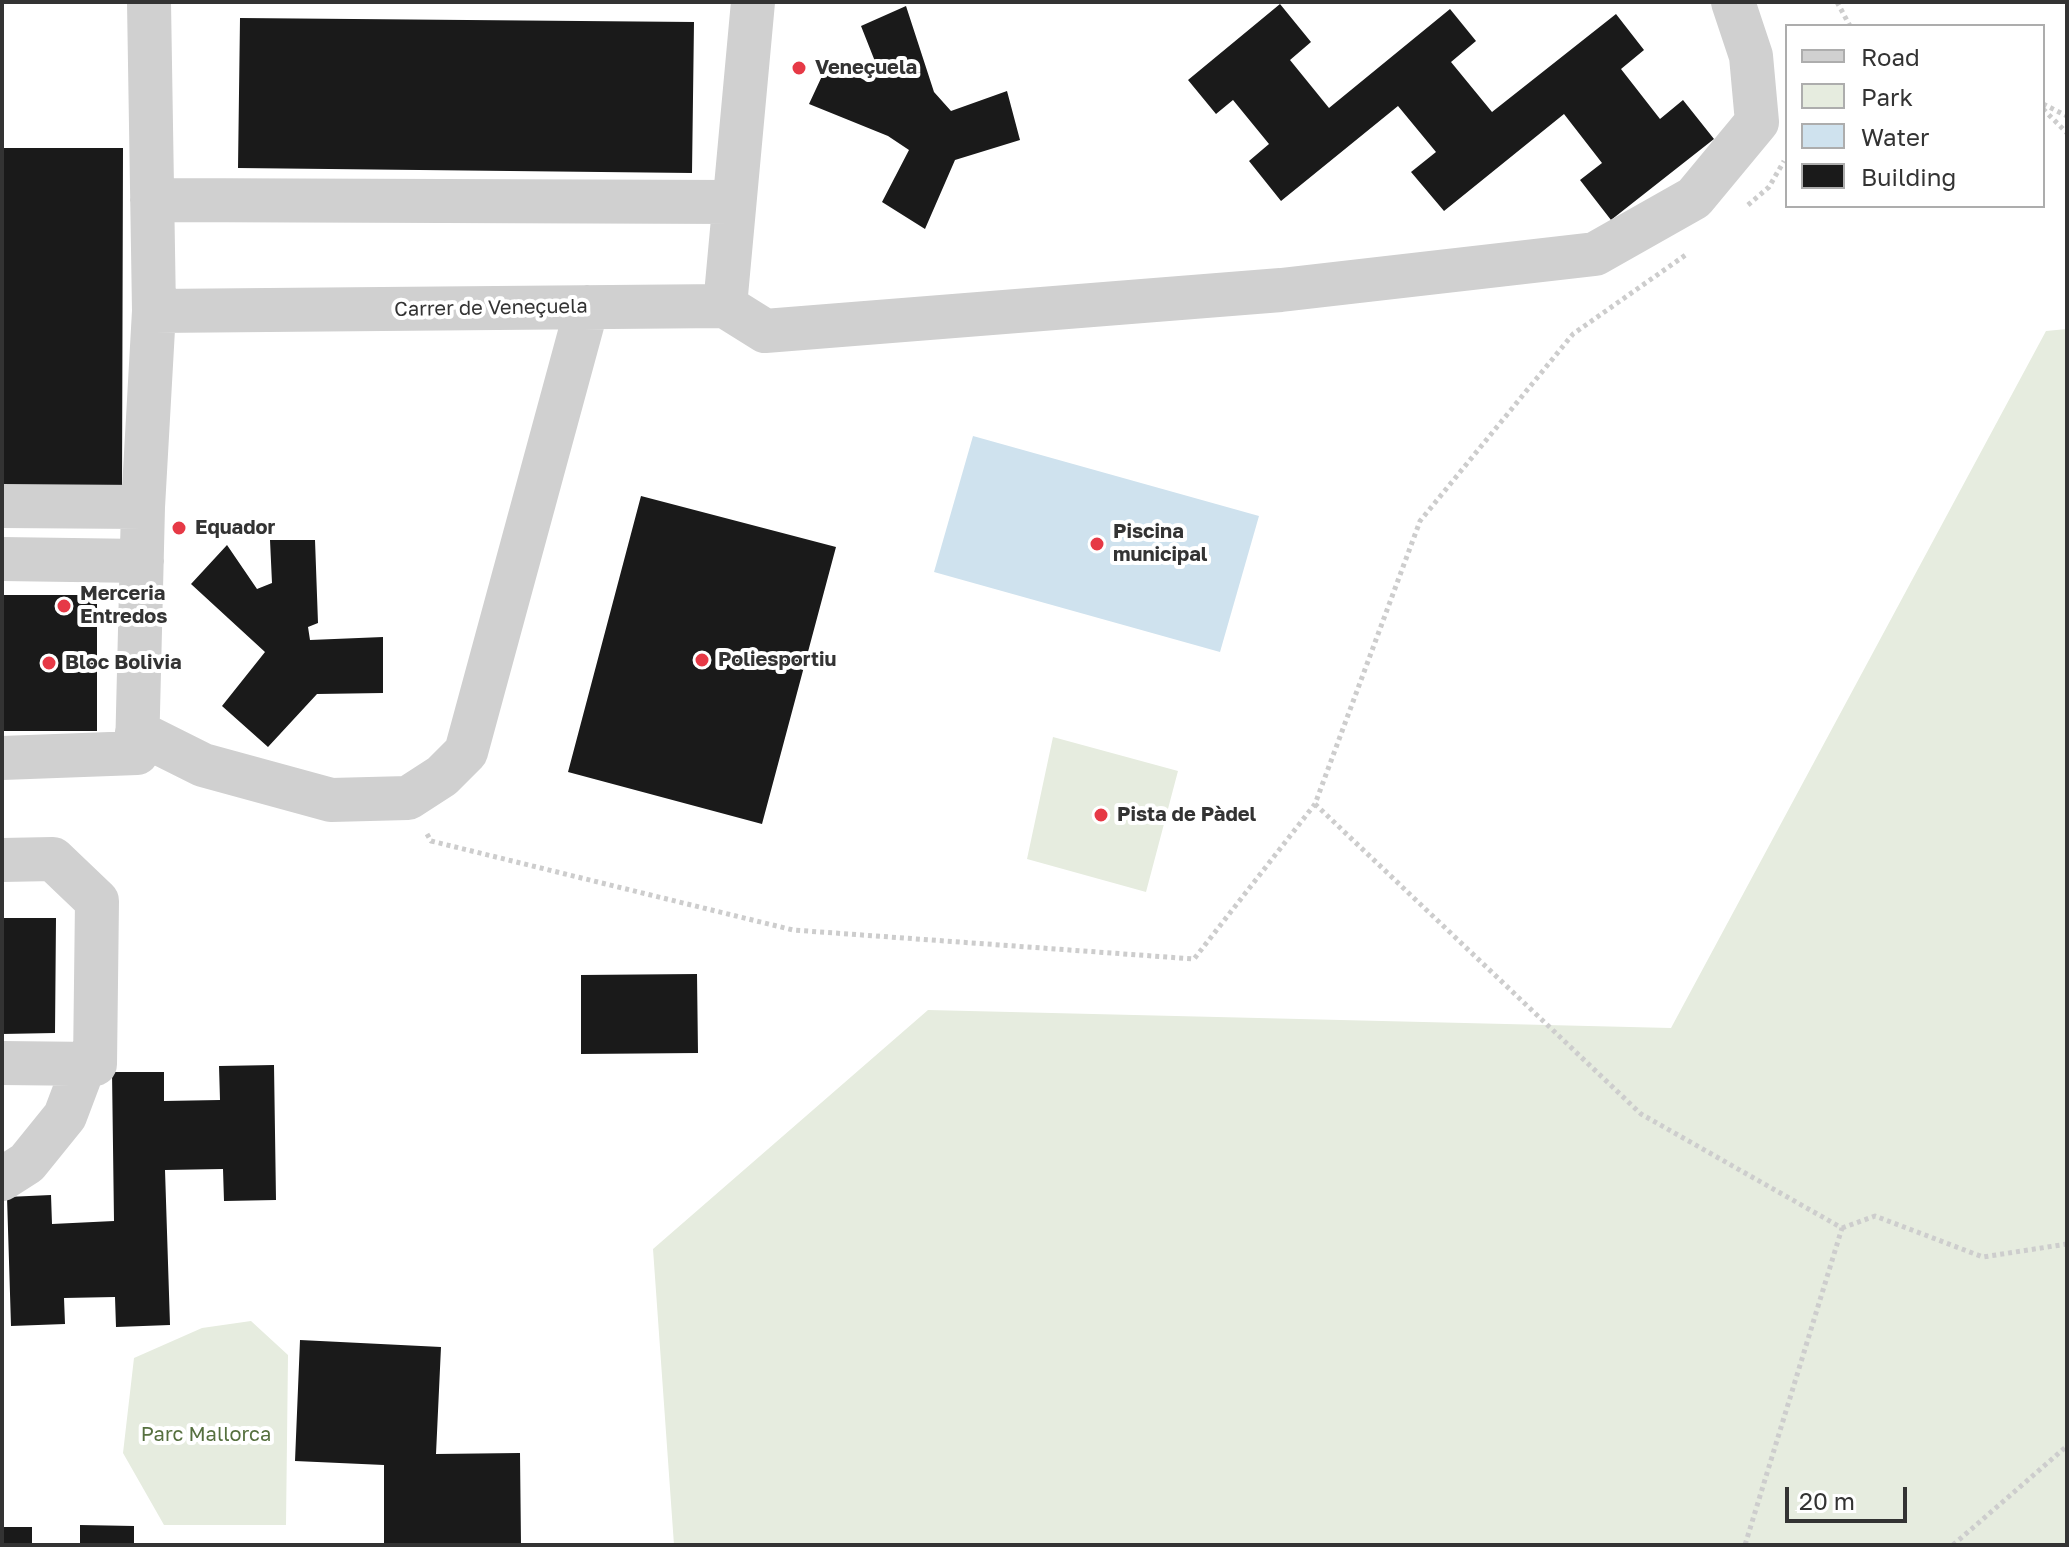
<!DOCTYPE html>
<meta charset="utf-8">
<style>
body{margin:0}
#map{position:relative;width:2069px;height:1547px;overflow:hidden;background:#fff;font-family:"Golos Text",sans-serif}
canvas{display:block}
.frame{position:absolute;inset:0;border:4px solid #333;pointer-events:none}
.legend{position:absolute;left:1785px;top:24px;width:260px;height:184px;box-sizing:border-box;background:#fff;border:2px solid #adadad;margin:0;padding:10px 14px;list-style:none;font-size:24px;color:#333}
.legend li{display:flex;align-items:center;gap:16px;height:40px}
.legend b{width:40px;border:2px solid #adadad}
.scale{position:absolute;left:1785px;top:1487px;width:122px;height:36px;box-sizing:border-box;border:4px solid #333;border-top:0;padding-left:10px;font-size:24px;line-height:28px;white-space:nowrap;color:#333;-webkit-text-stroke:6px #fff;paint-order:stroke}
</style>
<div id="map">
<canvas width="2069" height="1547"></canvas>
<div class="frame"></div>
<ul class="legend">
<li><b style="height:10px;background:#d0d0d0"></b>Road</li>
<li><b style="height:22px;background:#e6ecdf"></b>Park</li>
<li><b style="height:22px;background:#cfe2ee"></b>Water</li>
<li><b style="height:22px;background:#1a1a1a"></b>Building</li>
</ul>
<div class="scale">20 m</div>
</div>
<script>
const ctx = document.querySelector('canvas').getContext('2d');
ctx.lineJoin = 'round';
function fill(path, color) {
  ctx.fillStyle = color;
  ctx.fill(path, 'evenodd');
}
function poly(rows) {
  const path = new Path2D();
  for (const r of rows) {
    path.moveTo(r[0], r[1]);
    for (let i = 2; i < r.length; i += 2) path.lineTo(r[i], r[i + 1]);
  }
  return path;
}
function strokePath(path, color, width, dash) {
  ctx.strokeStyle = color;
  ctx.lineWidth = width;
  ctx.lineCap = dash ? 'butt' : 'round';
  ctx.setLineDash(dash || []);
  ctx.stroke(path);
}
function drawText(font, color, halo, rows, align = 'center') {
  ctx.font = font + ' "Golos Text",sans-serif';
  ctx.lineWidth = 8;
  ctx.setLineDash([]);
  ctx.textBaseline = 'middle';
  ctx.strokeStyle = halo;
  ctx.fillStyle = color;
  for (const [text, x, y, turn = 0] of rows) {
    ctx.save();
    ctx.translate(x, y);
    ctx.rotate((+turn || 0) * Math.PI / 180);
    ctx.textAlign = isNaN(turn) ? turn : align;
    if (halo) ctx.strokeText(text, 0, 0);
    ctx.fillText(text, 0, 0);
    ctx.restore();
  }
}
fill(poly([
 [2067,329,2067,1545,674,1545,653,1249,928,1010,1671,1028,2046,331],
 [1053,737,1178,771,1146,892,1027,859],
 [251,1321,288,1355,286,1525,164,1525,123,1453,134,1358,202,1328]
]), '#e6ecdf');
fill(poly([
 [973,436,1259,516,1220,652,934,572]
]), '#cfe2ee');
fill(poly([
 [1280,4,1311,42,1290,60,1329,108,1450,9,1476,41,1451,62,1492,112,1616,14,1644,50,1621,69,1660,119,1683,100,1714,139,1611,220,1580,180,1602,163,1564,114,1444,211,1411,172,1436,152,1398,106,1281,201,1249,161,1269,144,1233,100,1216,114,1188,80],
 [906,6,934,92,951,111,1007,91,1020,140,955,160,925,229,882,202,909,150,888,136,809,104,829,61,866,81,878,69,861,26],
 [240,18,694,22,692,173,238,168],
 [2,148,123,148,122,491,2,490],
 [641,496,836,547,762,824,568,772],
 [270,540,315,540,318,623,308,627,310,640,383,637,383,693,317,694,268,747,222,706,265,652,191,584,227,545,257,589,272,583],
 [2,595,97,595,97,731,2,731],
 [2,918,56,918,55,1033,2,1034],
 [697,974,698,1053,581,1054,581,975],
 [274,1065,276,1200,224,1201,223,1169,165,1170,170,1325,116,1327,115,1297,64,1298,65,1324,11,1326,7,1197,51,1195,52,1224,114,1221,112,1072,164,1072,164,1101,220,1100,219,1066],
 [300,1340,441,1347,436,1454,520,1453,521,1545,384,1545,384,1465,295,1461],
 [80,1525,134,1526,134,1545,80,1545],
 [2,1527,32,1527,32,1545,2,1545]
]), '#1a1a1a');
strokePath(poly([
 [1837,2,1850,26],
 [2043,104,2067,116],
 [2043,109,2067,133],
 [1748,205,1769,187,1784,161],
 [1315,804,1641,1114,1842,1228,1745,1545],
 [427,834,431,841,793,930,1194,959,1315,804,1420,521,1573,334,1687,254],
 [1842,1228,1875,1216,1983,1257,2067,1244],
 [1953,1545,2067,1446]
]), '#cdcdcd', 5, [4, 4]);
strokePath(poly([
 [152,200,734,202],
 [725,306,765,331,1281,290,1595,254,1694,198,1757,122,1751,56,1733,2],
 [154,311,725,306,753,2],
 [2,506,143,507],
 [2,559,142,561],
 [137,732,203,765,331,800,408,798,442,776,466,752,587,307],
 [2,758,137,753,143,507,154,311,149,2],
 [2,860,53,859,97,901,95,1064,2,1063],
 [2,1179,27,1163,65,1116,85,1063]
]), '#d0d0d0', 44);
for (const [x, y, r, color] of [
 [799,68,8,"#e63946"],
 [179,528,8,"#e63946"],
 [1097,544,8,"#e63946"],
 [64,606,8,"#e63946"],
 [702,660,8,"#e63946"],
 [49,663,8,"#e63946"],
 [1101,815,8,"#e63946"]
]) {
  const dot = new Path2D();
  dot.arc(x, y, r, 0, 2 * Math.PI);
  ctx.fillStyle = color;
  ctx.fill(dot);
  strokePath(dot, '#fff', 3);
}
drawText('bold 20px', '#333', '#fff', [
 ["Veneçuela",815,68],
 ["Equador",195,528],
 ["Piscina",1113,532],
 ["municipal",1113,555],
 ["Merceria",80,594],
 ["Entredos",80,617],
 ["Poliesportiu",718,660],
 ["Bloc Bolivia",65,663],
 ["Pista de Pàdel",1117,815]
], 'left');
drawText('20px', '#333', '#fff', [
 ["Carrer de Veneçuela",491,308,-1]
]);
drawText('20px', '#56703f', '#fff', [
 ["Parc Mallorca",206,1435]
]);
</script>
